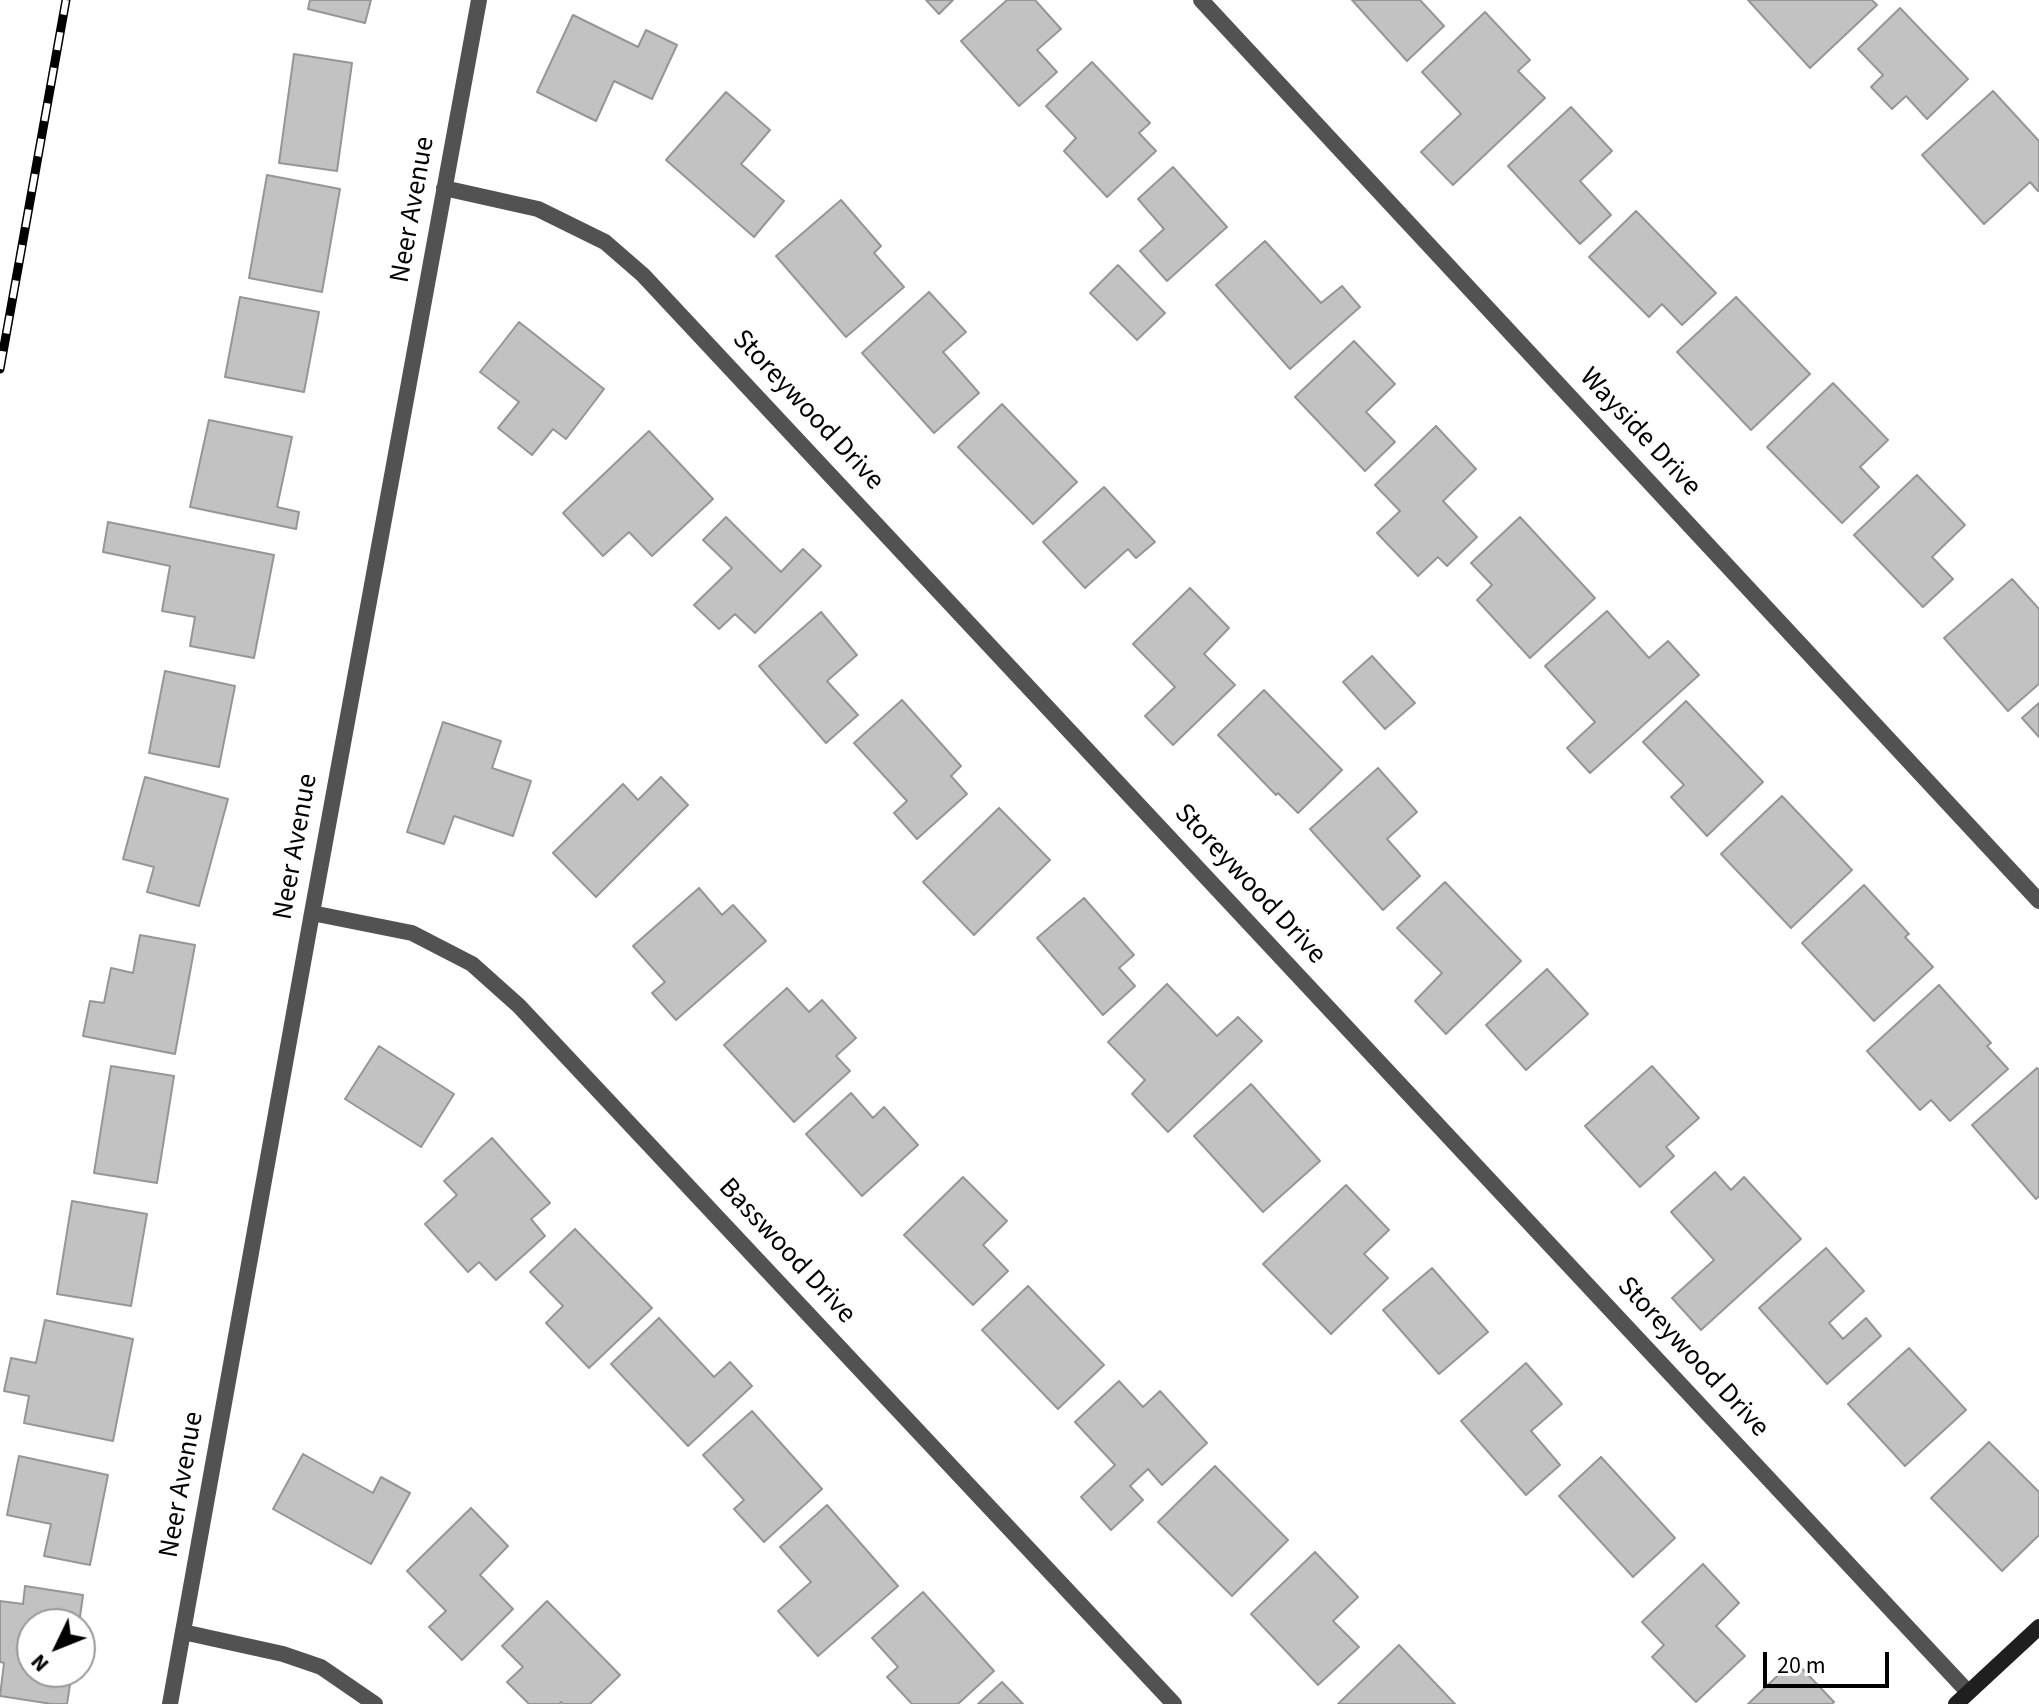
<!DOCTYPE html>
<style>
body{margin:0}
#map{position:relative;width:2039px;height:1704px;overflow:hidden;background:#fff;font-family:"Source Sans 3",sans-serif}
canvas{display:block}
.north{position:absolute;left:16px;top:1608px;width:80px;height:80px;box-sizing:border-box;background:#fff;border:2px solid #999;border-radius:50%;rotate:227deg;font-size:22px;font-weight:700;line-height:32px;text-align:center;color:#000}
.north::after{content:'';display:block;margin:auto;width:28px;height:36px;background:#000;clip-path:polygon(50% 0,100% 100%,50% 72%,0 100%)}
.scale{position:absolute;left:1763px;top:1652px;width:126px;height:36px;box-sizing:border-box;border:4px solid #000;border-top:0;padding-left:10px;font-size:24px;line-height:28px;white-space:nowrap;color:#000;-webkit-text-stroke:6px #fff;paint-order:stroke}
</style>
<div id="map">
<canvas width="2039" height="1704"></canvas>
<div class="north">N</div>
<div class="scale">20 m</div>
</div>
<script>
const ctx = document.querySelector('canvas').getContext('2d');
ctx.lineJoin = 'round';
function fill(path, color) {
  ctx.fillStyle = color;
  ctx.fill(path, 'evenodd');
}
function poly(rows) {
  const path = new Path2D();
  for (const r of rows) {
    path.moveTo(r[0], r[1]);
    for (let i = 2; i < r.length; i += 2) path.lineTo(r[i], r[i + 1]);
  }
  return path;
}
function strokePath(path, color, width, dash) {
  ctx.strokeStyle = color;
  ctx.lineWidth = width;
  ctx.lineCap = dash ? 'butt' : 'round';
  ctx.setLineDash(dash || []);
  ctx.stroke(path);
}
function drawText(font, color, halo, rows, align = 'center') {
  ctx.font = font + ' "Source Sans 3",sans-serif';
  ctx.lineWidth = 6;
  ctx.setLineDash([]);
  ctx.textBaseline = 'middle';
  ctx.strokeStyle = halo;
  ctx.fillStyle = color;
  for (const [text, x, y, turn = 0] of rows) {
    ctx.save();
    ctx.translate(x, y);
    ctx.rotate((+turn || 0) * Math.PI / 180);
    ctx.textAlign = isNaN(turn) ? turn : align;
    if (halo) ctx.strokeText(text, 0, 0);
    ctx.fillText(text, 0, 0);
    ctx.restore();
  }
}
const building = poly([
 [310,0,371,0,365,23,308,9,310,0],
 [926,0,953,0,939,14,926,0],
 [1007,0,1035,0,1061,29,1037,50,1057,72,1019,106,961,41,1007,0],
 [1352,0,1420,0,1444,26,1407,61,1352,0],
 [1748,0,1872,0,1877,5,1810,68,1748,0],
 [1900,8,1968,79,1927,119,1906,96,1892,109,1871,87,1883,75,1858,49,1900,8],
 [1485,12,1530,60,1518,71,1545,98,1453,185,1421,152,1461,114,1422,72,1485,12],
 [573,15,638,47,646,30,677,45,652,99,614,81,596,121,537,92,573,15],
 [294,54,352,63,337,171,279,163,294,54],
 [1092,62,1150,123,1139,133,1156,151,1107,197,1064,151,1076,138,1046,106,1092,62],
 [1993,91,2039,141,2039,189,2038,191,2030,182,1984,224,1922,155,1993,91],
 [726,92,770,130,741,164,784,201,754,237,666,160,726,92],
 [1571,107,1612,151,1580,181,1611,215,1580,244,1508,166,1571,107],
 [1173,167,1227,227,1167,281,1140,251,1164,229,1138,199,1173,167],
 [267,175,340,189,322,292,249,278,267,175],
 [841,200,881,246,874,253,904,287,846,337,776,256,841,200],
 [1636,211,1716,293,1682,325,1662,304,1649,317,1589,257,1636,211],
 [1265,241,1321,303,1342,286,1360,307,1290,369,1216,285,1265,241],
 [1118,265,1165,313,1137,340,1090,293,1118,265],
 [929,292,966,332,943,352,979,393,934,433,862,353,929,292],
 [240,297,319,312,304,392,225,377,240,297],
 [1736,297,1810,374,1751,430,1677,352,1736,297],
 [519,322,604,389,566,439,553,429,532,455,498,428,519,402,480,372,519,322],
 [1354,341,1395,384,1366,412,1395,442,1365,471,1295,397,1354,341],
 [1833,383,1888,440,1860,467,1879,487,1842,523,1767,447,1833,383],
 [1002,404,1077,482,1033,524,958,447,1002,404],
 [209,420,292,437,277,507,299,512,296,529,190,507,209,420],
 [1436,426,1476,469,1443,501,1477,537,1447,566,1438,557,1418,576,1377,533,1400,511,1375,485,1436,426],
 [649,431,713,499,652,556,629,532,603,556,563,513,649,431],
 [1917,475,1965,525,1932,557,1953,579,1923,607,1854,535,1917,475],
 [1104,487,1155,542,1136,558,1128,549,1085,588,1043,542,1104,487],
 [726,517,781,572,803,549,821,566,755,633,735,614,719,629,694,605,732,568,703,540,726,517],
 [1520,517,1595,598,1530,658,1477,600,1492,585,1471,563,1520,517],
 [108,522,274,555,254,658,190,646,195,617,162,611,170,566,103,552,108,522],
 [2012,579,2039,609,2039,684,2008,711,1944,638,2012,579],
 [1190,588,1229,628,1204,654,1235,685,1173,745,1145,716,1175,687,1133,644,1190,588],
 [1607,611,1649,658,1668,641,1699,675,1590,773,1567,748,1595,722,1545,666,1607,611],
 [821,612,857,655,827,681,858,715,826,743,759,666,821,612],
 [1372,656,1415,703,1385,729,1343,682,1372,656],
 [165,671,235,686,219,767,149,753,165,671],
 [1264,690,1342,770,1298,813,1278,793,1276,795,1218,735,1264,690],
 [902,700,961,766,951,776,967,794,917,839,894,813,907,801,854,743,902,700],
 [1686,701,1763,782,1707,836,1671,797,1684,785,1643,742,1686,701],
 [2039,703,2039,737,2022,718,2039,703],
 [443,722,501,741,492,768,531,781,513,836,454,816,444,844,407,832,443,722],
 [1378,768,1417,812,1387,839,1420,876,1383,910,1310,829,1378,768],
 [145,777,228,799,199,906,147,892,154,867,123,859,145,777],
 [661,777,688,805,596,897,553,853,623,784,638,800,661,777],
 [1782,796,1852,870,1791,928,1721,854,1782,796],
 [999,808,1050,860,974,935,923,882,999,808],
 [1445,882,1521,961,1446,1034,1415,1001,1442,973,1397,928,1445,882],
 [1864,885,1909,934,1905,937,1933,967,1874,1021,1802,943,1864,885],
 [699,888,722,915,733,905,766,941,676,1020,652,993,665,982,633,946,699,888],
 [1084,898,1134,955,1119,968,1135,986,1103,1015,1037,938,1084,898],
 [140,935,195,945,175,1054,83,1036,90,1001,104,1003,111,968,133,973,140,935],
 [1547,969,1588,1014,1526,1070,1486,1025,1547,969],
 [1167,984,1217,1036,1238,1017,1262,1041,1168,1132,1132,1094,1145,1080,1108,1042,1167,984],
 [1939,985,1991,1043,1987,1046,2008,1069,1950,1121,1931,1100,1920,1110,1867,1051,1939,985],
 [787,988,809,1012,822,1000,856,1038,836,1056,850,1071,794,1122,724,1045,787,988],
 [379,1046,454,1094,421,1147,345,1099,379,1046],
 [111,1066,174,1076,157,1183,94,1173,111,1066],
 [1652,1066,1699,1118,1666,1147,1674,1156,1640,1187,1585,1126,1652,1066],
 [2037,1068,2039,1070,2039,1196,2036,1199,1972,1125,2037,1068],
 [1251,1084,1320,1161,1263,1212,1194,1136,1251,1084],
 [851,1093,873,1118,884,1107,918,1145,862,1196,806,1134,851,1093],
 [492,1138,550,1203,531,1219,545,1236,496,1280,479,1262,468,1272,425,1224,457,1195,444,1181,492,1138],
 [1715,1172,1731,1190,1744,1177,1801,1239,1701,1330,1672,1298,1714,1260,1671,1212,1715,1172],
 [963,1177,1007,1221,983,1245,1008,1271,973,1305,904,1235,963,1177],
 [1346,1185,1389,1230,1364,1254,1388,1278,1331,1334,1263,1264,1346,1185],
 [72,1201,147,1214,131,1306,57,1294,72,1201],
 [575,1229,652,1308,589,1368,546,1323,563,1306,530,1272,575,1229],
 [1826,1248,1864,1291,1829,1323,1843,1339,1866,1318,1881,1336,1827,1384,1759,1308,1826,1248],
 [1432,1268,1488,1332,1439,1374,1383,1310,1432,1268],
 [1028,1286,1104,1365,1058,1409,982,1330,1028,1286],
 [659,1318,714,1377,730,1362,752,1386,688,1446,611,1364,659,1318],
 [45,1320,133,1339,113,1441,24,1423,29,1396,4,1391,11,1358,36,1363,45,1320],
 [1909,1348,1966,1410,1905,1466,1848,1404,1909,1348],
 [1526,1363,1562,1404,1531,1431,1560,1465,1526,1495,1461,1421,1526,1363],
 [1119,1381,1143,1407,1160,1391,1207,1443,1162,1485,1148,1469,1130,1486,1143,1500,1111,1530,1081,1497,1115,1465,1075,1422,1119,1381],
 [752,1411,822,1489,764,1542,734,1509,744,1500,703,1455,752,1411],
 [1989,1442,2039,1492,2039,1535,2002,1571,1931,1498,1989,1442],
 [303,1454,373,1493,381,1477,410,1493,371,1564,273,1509,303,1454],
 [19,1456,108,1475,90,1565,44,1556,51,1524,7,1515,19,1456],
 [1601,1457,1675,1538,1633,1577,1559,1496,1601,1457],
 [1215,1466,1288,1540,1232,1596,1158,1522,1215,1466],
 [827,1505,898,1586,818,1656,778,1611,811,1582,780,1547,827,1505],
 [471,1508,508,1546,480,1575,513,1609,462,1660,429,1627,446,1611,407,1571,471,1508],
 [1315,1552,1358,1597,1333,1621,1359,1647,1318,1685,1251,1614,1315,1552],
 [1703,1564,1739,1603,1716,1626,1745,1656,1696,1702,1652,1657,1664,1645,1642,1622,1703,1564],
 [25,1586,83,1595,79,1624,32,1624,32,1672,72,1672,67,1704,52,1704,0,1696,4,1663,0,1662,0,1601,23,1604,25,1586],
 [923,1592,994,1671,958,1704,912,1704,887,1677,898,1667,872,1638,923,1592],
 [547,1601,620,1675,590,1704,563,1704,561,1702,559,1704,529,1704,507,1682,523,1667,502,1646,547,1601],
 [1399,1645,1455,1704,1338,1704,1399,1645],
 [1794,1660,1834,1702,1832,1704,1748,1704,1794,1660],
 [1002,1682,1023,1704,978,1704,1002,1682]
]);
fill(building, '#c2c2c2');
strokePath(building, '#969696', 2);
strokePath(poly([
 [1201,0,2039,901],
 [444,188,538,209,605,242,643,275,1968,1692],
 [312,913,412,933,472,964,519,1006,1174,1704],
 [183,1632,283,1654,321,1667,375,1704],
 [170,1704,312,913,479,0]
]), '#525252', 16);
strokePath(poly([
 [1956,1704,2039,1627]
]), '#1f1f1f', 16);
const rail = poly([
 [0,369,66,0]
]);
strokePath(rail, '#000', 9);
strokePath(rail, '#fff', 6, [18]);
drawText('28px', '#000', '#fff', [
 ["Neer Avenue",414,210,-80],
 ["Storeywood Drive",807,411,47],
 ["Wayside Drive",1639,433,47],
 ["Neer Avenue",297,847,-80],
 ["Storeywood Drive",1249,885,47],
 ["Basswood Drive",786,1252,47],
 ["Storeywood Drive",1692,1358,47],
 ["Neer Avenue",183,1485,-80]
]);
</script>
